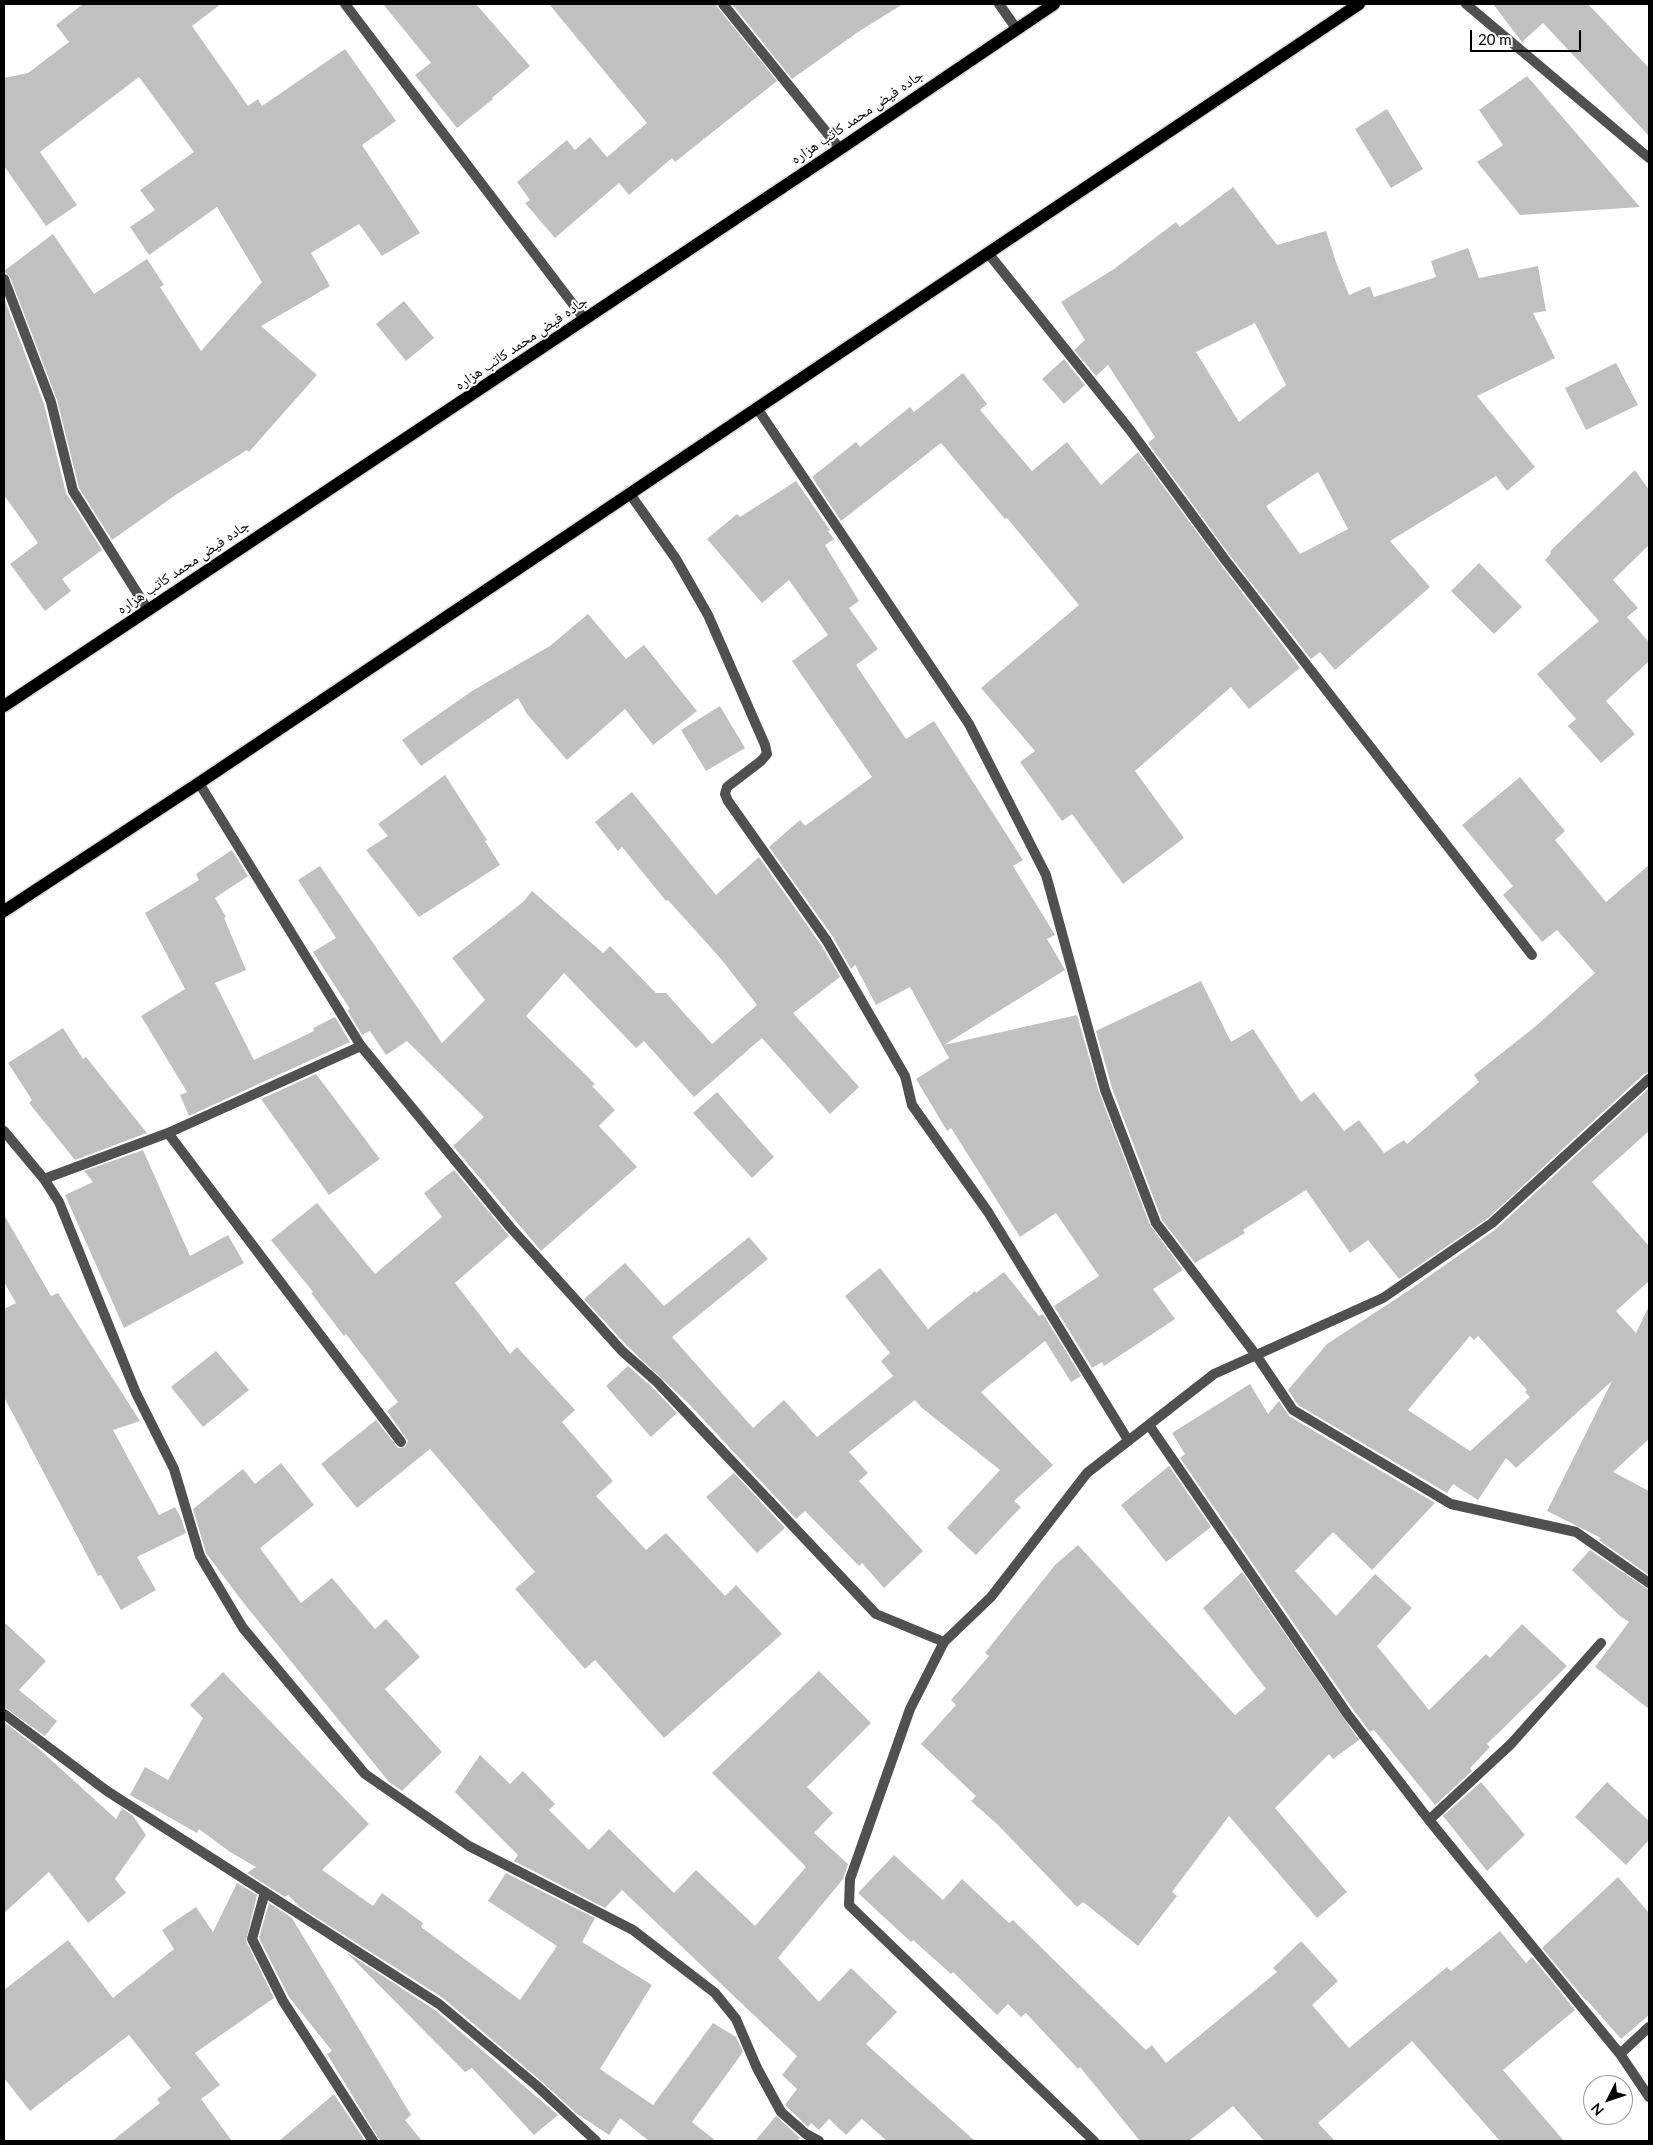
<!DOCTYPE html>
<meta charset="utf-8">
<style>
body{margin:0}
#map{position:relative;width:1653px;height:2145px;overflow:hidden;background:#fff;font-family:Lato,sans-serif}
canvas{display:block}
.frame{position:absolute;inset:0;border:5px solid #000;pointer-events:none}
.north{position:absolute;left:1583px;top:2075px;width:50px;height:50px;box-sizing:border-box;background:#fff;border:1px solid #999;border-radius:50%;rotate:229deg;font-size:14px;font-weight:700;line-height:20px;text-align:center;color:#000}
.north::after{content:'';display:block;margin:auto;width:18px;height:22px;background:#000;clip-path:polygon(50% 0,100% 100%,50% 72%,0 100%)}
.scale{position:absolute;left:1470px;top:30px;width:111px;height:22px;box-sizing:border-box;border:2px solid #000;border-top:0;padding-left:6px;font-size:15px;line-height:18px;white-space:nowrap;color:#000;-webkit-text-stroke:4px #fff;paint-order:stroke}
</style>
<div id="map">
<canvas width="1653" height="2145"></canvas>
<div class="frame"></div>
<div class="north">N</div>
<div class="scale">20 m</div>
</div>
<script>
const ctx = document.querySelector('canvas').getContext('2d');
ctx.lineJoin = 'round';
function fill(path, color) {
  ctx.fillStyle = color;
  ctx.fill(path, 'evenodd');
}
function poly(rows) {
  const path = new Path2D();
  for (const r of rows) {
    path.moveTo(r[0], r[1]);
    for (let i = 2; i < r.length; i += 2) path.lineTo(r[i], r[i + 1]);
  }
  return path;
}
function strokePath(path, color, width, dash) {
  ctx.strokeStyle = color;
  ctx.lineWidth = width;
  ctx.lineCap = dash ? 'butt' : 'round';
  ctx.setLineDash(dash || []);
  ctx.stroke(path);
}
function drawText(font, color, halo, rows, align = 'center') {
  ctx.font = font + ' Lato,"Noto Naskh Arabic",sans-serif';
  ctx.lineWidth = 4;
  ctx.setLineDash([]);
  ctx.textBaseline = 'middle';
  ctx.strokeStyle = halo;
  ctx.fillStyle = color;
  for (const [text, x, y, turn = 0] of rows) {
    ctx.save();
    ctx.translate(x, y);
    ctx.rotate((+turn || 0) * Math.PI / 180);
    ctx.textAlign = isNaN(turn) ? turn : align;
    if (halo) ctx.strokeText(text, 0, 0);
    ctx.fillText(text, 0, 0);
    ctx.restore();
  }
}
fill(poly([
 [83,4,221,4,192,26,248,106,258,99,262,106,345,49,396,121,362,145,420,233,382,256,359,224,311,253,330,286,261,326,317,375,249,452,247,450,177,494,112,540,79,488,57,400,10,277,4,271,53,234,94,294,147,259,164,285,160,287,201,351,262,282,217,207,149,255,130,227,155,210,140,190,194,152,139,77,40,152,77,205,46,226,4,166,4,78,28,73,69,42,56,25],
 [383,4,476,4,530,66,492,98,493,99,457,128,415,75,431,63],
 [549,4,716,4,718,8,777,81,675,162,672,158,629,195,619,183,555,238,525,203,530,200,517,182,567,140,575,150,590,137,607,157,647,123],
 [732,4,903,4,858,32,792,79],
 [1493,4,1588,4,1649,68,1649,136,1543,23,1522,42],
 [1527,76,1640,207,1520,215,1477,162,1503,145,1479,110],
 [1387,109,1423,169,1391,188,1355,129],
 [1233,187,1277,245,1326,231,1337,265,1349,295,1370,286,1374,297,1436,277,1431,261,1468,248,1479,278,1538,266,1546,311,1533,313,1555,358,1477,396,1535,467,1507,491,1496,476,1390,541,1430,587,1335,670,1320,652,1311,659,1231,557,1148,443,1155,437,1108,365,1096,376,1074,350,1085,340,1061,302,1114,269,1176,222,1180,227],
 [1255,323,1286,385,1239,422,1196,352],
 [1318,472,1348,529,1300,554,1266,506],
 [4,298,44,404,66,493,102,550,62,579,71,591,45,611,10,564,38,543,4,495],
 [404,301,434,338,406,361,376,324],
 [1064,359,1085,385,1064,404,1042,379],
 [1616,363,1638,405,1586,430,1565,388],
 [963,373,987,404,980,410,1032,471,1067,442,1101,485,1138,452,1221,565,1300,668,1249,709,1231,687,1135,771,1184,838,1123,884,1072,814,1062,821,1020,762,1035,751,981,688,1079,605,1007,518,1005,519,941,443,841,521,812,477,856,442,860,447,910,407,914,412],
 [1635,470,1649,490,1649,545,1613,580,1638,608,1627,617,1649,642,1649,661,1606,701,1635,734,1601,763,1568,726,1576,719,1537,674,1599,621,1545,560,1551,553,1550,551],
 [796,481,830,530,828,531,834,539,825,545,859,601,849,608,878,649,856,665,906,739,934,721,1023,860,1013,866,1055,935,1047,939,1065,970,944,1045,1077,1015,1099,1092,1150,1225,1183,1270,1153,1289,1175,1319,1104,1366,1102,1362,1092,1368,1054,1306,1099,1276,1056,1213,1020,1237,951,1128,947,1131,916,1079,949,1058,910,987,876,1005,855,965,851,969,833,937,769,847,800,820,805,826,872,777,792,661,828,635,789,580,762,603,707,539,737,514,740,517],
 [1479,563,1522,607,1494,634,1451,591],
 [588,614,626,659,644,645,697,711,653,745,625,709,567,760,527,714,518,698,421,766,402,740,472,691,550,646],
 [720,706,745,748,706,771,681,730],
 [445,775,487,840,485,841,500,865,419,917,366,850,388,836,378,824],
 [1520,777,1565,831,1555,840,1606,902,1649,865,1649,1072,1644,1074,1488,1218,1399,1279,1368,1240,1350,1253,1306,1190,1243,1230,1245,1233,1195,1263,1162,1220,1112,1088,1096,1031,1201,981,1231,1042,1253,1029,1301,1102,1314,1092,1344,1131,1359,1120,1384,1153,1404,1140,1407,1144,1479,1082,1474,1075,1536,1026,1595,973,1557,930,1542,942,1503,895,1513,886,1462,825],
 [632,792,716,895,759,857,821,945,840,977,793,1013,859,1087,830,1114,762,1038,694,1097,644,1041,636,1048,564,973,526,1016,595,1084,592,1086,615,1110,599,1126,637,1167,541,1251,453,1146,484,1117,407,1041,386,1055,370,1031,362,1035,347,1010,350,1009,313,952,336,938,298,880,320,866,442,1043,485,1000,452,958,523,902,532,891,603,953,610,946,656,993,666,993,712,1044,757,1005,721,959,668,900,666,901,622,847,618,851,595,822],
 [232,850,248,876,215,898,226,917,224,918,246,970,215,983,254,1060,314,1031,313,1028,335,1017,350,1042,189,1116,180,1095,187,1092,141,1016,185,989,145,913,199,880,196,874],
 [63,1028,83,1059,86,1057,147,1133,75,1160,29,1103,32,1100,8,1063],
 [316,1074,380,1159,329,1195,261,1099],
 [1649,1088,1649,1131,1592,1182,1649,1246,1649,1281,1616,1311,1636,1333,1649,1306,1649,1439,1613,1472,1649,1491,1649,1575,1599,1540,1601,1538,1547,1511,1612,1381,1516,1468,1506,1458,1478,1500,1453,1484,1447,1493,1298,1405,1288,1390,1327,1344,1408,1291,1496,1229],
 [1470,1336,1474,1340,1478,1336,1527,1390,1525,1392,1530,1397,1470,1451,1408,1410],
 [717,1092,774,1157,752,1178,693,1113],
 [143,1150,190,1256,228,1235,244,1263,124,1328,65,1195,93,1182,84,1171],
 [454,1170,509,1236,455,1283,510,1354,517,1347,575,1410,562,1422,613,1481,596,1496,646,1550,666,1533,725,1596,736,1585,782,1634,664,1738,595,1660,585,1669,515,1589,535,1572,430,1449,357,1508,321,1464,376,1420,398,1448,405,1447,408,1441,387,1411,398,1402,346,1334,344,1336,311,1293,313,1292,271,1240,317,1203,375,1274,442,1217,424,1193],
 [4,1215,51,1296,58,1293,140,1421,113,1430,159,1515,175,1507,181,1518,186,1533,137,1557,156,1590,121,1610,101,1575,98,1576,4,1397,4,1309,16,1303,4,1282],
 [749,1237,768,1259,672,1337,753,1428,784,1400,817,1437,893,1376,881,1361,890,1353,845,1296,880,1268,928,1329,975,1291,976,1293,1004,1272,1039,1316,1043,1314,1081,1376,1071,1382,1045,1341,981,1392,1053,1465,1014,1501,1021,1507,976,1555,947,1528,1000,1470,922,1408,915,1400,849,1452,868,1473,859,1481,923,1551,884,1588,862,1563,859,1566,805,1511,796,1519,688,1403,627,1346,584,1299,625,1263,664,1306],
 [216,1351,249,1390,203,1427,171,1387],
 [628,1366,652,1387,677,1413,651,1437,606,1386],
 [1250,1384,1268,1414,1279,1401,1289,1416,1435,1503,1372,1570,1333,1532,1295,1571,1336,1616,1375,1574,1412,1608,1377,1646,1429,1710,1486,1654,1490,1658,1522,1624,1567,1666,1487,1744,1490,1747,1470,1768,1472,1771,1435,1805,1374,1730,1370,1732,1354,1711,1180,1458,1185,1454,1172,1433],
 [281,1463,314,1505,260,1548,301,1603,332,1578,375,1629,386,1619,420,1657,385,1689,442,1752,402,1791,389,1782,242,1601,206,1553,193,1509,243,1469,255,1484],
 [1169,1466,1211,1527,1166,1562,1121,1505],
 [734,1473,785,1528,757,1553,706,1497],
 [1078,1545,1235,1715,1266,1689,1203,1608,1242,1572,1359,1740,1333,1759,1329,1754,1275,1808,1347,1892,1317,1918,1229,1816,1172,1892,1177,1896,1138,1946,1083,1902,1077,1907,998,1825,971,1801,976,1796,921,1744,956,1705,951,1700,989,1656,985,1653,1055,1565],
 [1590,1550,1649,1590,1649,1709,1595,1667,1629,1622,1620,1616,1572,1570],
 [4,1622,46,1661,19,1690,57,1721,45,1736,4,1707],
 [819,1671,871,1723,807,1787,833,1813,814,1833,848,1864,843,1879,778,1958,819,2002,851,1968,897,2012,866,2044,975,2141,887,2141,862,2119,846,2135,829,2119,819,2130,811,2123,808,2127,785,2105,797,2089,782,2075,797,2056,622,1890,605,1908,514,1861,518,1855,455,1792,480,1755,510,1784,523,1771,555,1804,549,1810,589,1850,609,1829,674,1893,696,1870,755,1926,806,1867,712,1773],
 [223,1672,369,1824,322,1870,373,1906,382,1893,423,1923,421,1927,520,2000,557,1946,488,1901,506,1873,595,1918,582,1942,652,1985,600,2069,653,2105,713,2023,736,2037,743,2052,692,2122,716,2141,649,2141,620,2118,609,2135,576,2113,541,2081,443,1998,300,1907,288,1895,285,1897,247,1873,256,1867,230,1852,199,1829,197,1833,130,1795,145,1767,168,1780,203,1718,190,1705],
 [4,1722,38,1748,116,1819,122,1808,133,1816,146,1835,115,1879,126,1893,88,1923,49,1872,4,1913],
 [1481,1782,1525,1835,1487,1871,1443,1816],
 [1607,1782,1649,1821,1649,1840,1626,1865,1575,1817],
 [894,1855,943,1900,962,1879,1009,1923,1013,1920,1146,2050,1152,2045,1166,2063,1277,1972,1273,1968,1301,1941,1338,1981,1312,2005,1349,2048,1447,1967,1451,1971,1500,1931,1526,1963,1532,1957,1575,2010,1503,2070,1564,2141,1500,2141,1412,2041,1318,2123,1335,2141,1264,2141,1233,2106,1189,2141,1140,2141,1080,2067,1078,2069,1026,2013,1021,2017,1008,2004,997,2015,953,1972,951,1974,913,1940,911,1942,858,1893],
 [1618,1877,1649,1913,1649,2015,1621,2039,1587,2000,1586,2001,1542,1948],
 [237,1883,257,1895,246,1941,274,1998,195,2053,220,2085,201,2099,232,2141,112,2141,160,2103,157,2099,171,2088,129,2035,30,2111,4,2078,4,1990,68,1940,113,1998,174,1949,162,1930,196,1907,213,1932],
 [269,1903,292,1918,411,2115,405,2120,422,2141,380,2141,327,2054,332,2051,289,1997,259,1938],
 [346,1952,435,2010,558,2115,534,2135,472,2068,465,2072],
 [334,2094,365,2141,279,2141],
 [776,2116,800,2138,797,2141,755,2141]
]), '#c0c0c0');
const primary = poly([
 [4,706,840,149,1054,4],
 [4,911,199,783,1359,4]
]);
strokePath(primary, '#dbdbdb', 15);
strokePath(poly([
 [345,4,585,320],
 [723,4,840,149],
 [999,4,1016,28],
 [1466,4,1649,158],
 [988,253,1130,430,1226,561,1532,955],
 [4,279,51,402,73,491,148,610],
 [757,408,969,724,1046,875,1105,1090,1156,1223,1256,1355,1293,1410,1451,1504,1576,1532,1649,1583],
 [630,494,676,559,708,615,765,745,767,754,761,761,727,787,725,794,728,801,827,941,905,1076,912,1105,988,1212,1128,1440],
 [199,783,361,1046,510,1227,622,1351,657,1382,876,1614,944,1642],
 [4,1131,44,1179,59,1202,136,1393,174,1469,200,1556,243,1628,365,1774,469,1846,633,1930,715,1993,736,2019,757,2068,781,2112,806,2134,819,2141],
 [168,1133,401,1442],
 [44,1179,168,1133,361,1046],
 [1149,1425,1348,1715,1429,1820,1620,2054,1649,2097],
 [4,1714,107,1791,439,2004,537,2086,596,2141],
 [1429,1820,1511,1744,1601,1643],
 [265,1892,252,1939,283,2001,373,2141],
 [1620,2054,1649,2027],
 [1094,2141,849,1905,850,1879,910,1709,944,1642,991,1597,1087,1473,1214,1374,1383,1298,1492,1223,1649,1079]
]), '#505050', 10);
strokePath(primary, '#000', 12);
drawText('15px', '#000', '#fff', [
 ["جاده فیض محمد کاتب هزاره",857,117,-34],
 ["جاده فیض محمد کاتب هزاره",521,343,-34],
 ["جاده فیض محمد کاتب هزاره",183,567,-34]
]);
</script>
